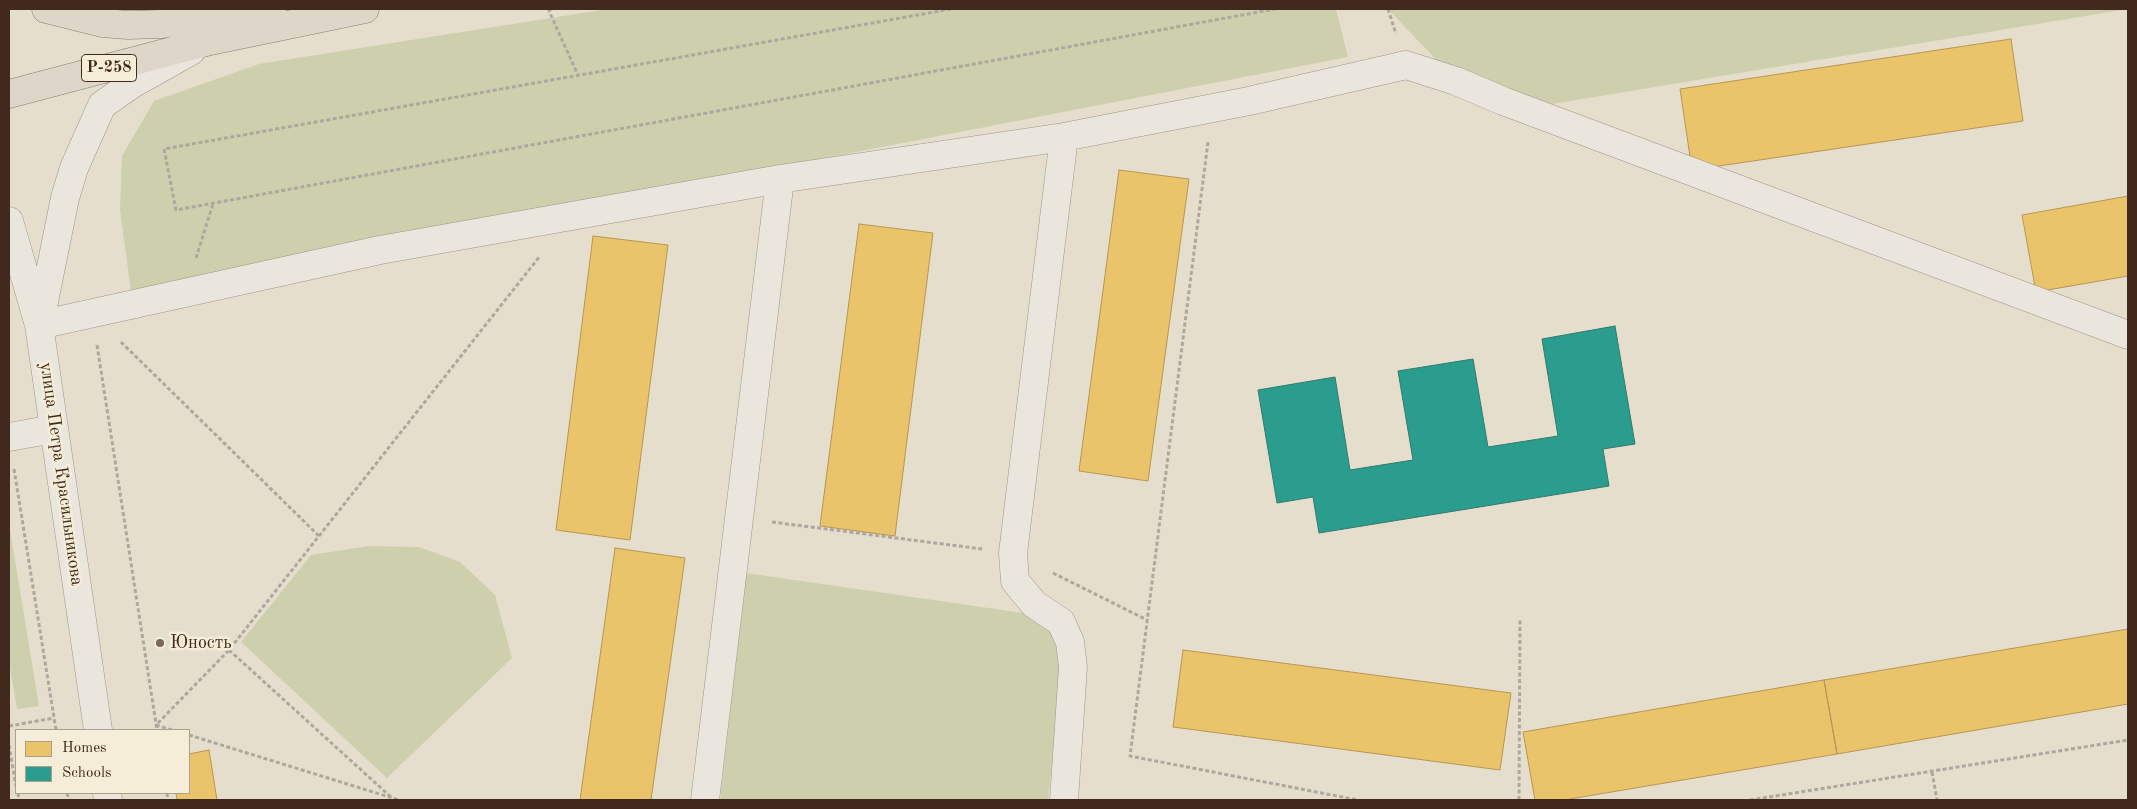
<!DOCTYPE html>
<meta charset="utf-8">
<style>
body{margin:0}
#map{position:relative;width:2137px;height:809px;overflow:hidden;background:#e6decc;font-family:"Old Standard TT",serif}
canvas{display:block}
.frame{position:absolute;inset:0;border:10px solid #41291d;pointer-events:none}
.legend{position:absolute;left:15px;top:729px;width:175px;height:65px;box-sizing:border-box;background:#f5edd7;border:1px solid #ad9f8d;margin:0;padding:6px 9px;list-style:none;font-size:15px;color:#41291d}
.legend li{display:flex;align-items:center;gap:10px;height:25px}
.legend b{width:25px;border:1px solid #ad9f8d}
</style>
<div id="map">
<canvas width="2137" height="809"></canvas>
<div class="frame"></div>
<ul class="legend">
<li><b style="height:14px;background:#e9c46a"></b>Homes</li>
<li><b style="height:14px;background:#2a9d8f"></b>Schools</li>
</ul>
</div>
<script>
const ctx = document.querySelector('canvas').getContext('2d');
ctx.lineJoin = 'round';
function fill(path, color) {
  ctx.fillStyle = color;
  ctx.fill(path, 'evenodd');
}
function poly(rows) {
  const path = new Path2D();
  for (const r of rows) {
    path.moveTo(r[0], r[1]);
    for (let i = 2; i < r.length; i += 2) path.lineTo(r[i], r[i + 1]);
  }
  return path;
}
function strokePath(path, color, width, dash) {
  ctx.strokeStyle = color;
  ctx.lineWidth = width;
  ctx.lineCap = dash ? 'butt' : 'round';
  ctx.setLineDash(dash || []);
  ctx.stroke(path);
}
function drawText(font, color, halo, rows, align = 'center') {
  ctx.font = font + ' "Old Standard TT",serif';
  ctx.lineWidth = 5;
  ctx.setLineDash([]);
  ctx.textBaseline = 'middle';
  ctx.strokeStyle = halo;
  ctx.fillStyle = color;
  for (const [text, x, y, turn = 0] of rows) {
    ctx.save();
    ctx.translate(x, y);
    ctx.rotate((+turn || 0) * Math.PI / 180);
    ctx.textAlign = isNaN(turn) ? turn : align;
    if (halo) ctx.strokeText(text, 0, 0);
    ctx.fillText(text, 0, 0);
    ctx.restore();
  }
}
fill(poly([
 [608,9,1336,9,1348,57,131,292,120,210,122,156,154,101,259,64],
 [1388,9,2128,9,1552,104,1440,64],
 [9,523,39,706,17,709,9,661],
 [369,546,419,547,460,562,495,595,512,658,387,778,241,642,311,555],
 [746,573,1037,615,1064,652,1048,800,720,800]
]), '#ced0ad');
const homes = poly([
 [2011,39,2023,121,1692,170,1680,89,2011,39],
 [1119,170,1189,179,1148,481,1079,471,1119,170],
 [2128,196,2128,276,2036,292,2022,215,2128,196],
 [859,224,933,233,895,536,820,526,859,224],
 [593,236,668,245,630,540,556,530,593,236],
 [615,548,685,558,651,800,580,800,615,548],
 [2128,629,2128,704,1837,754,1824,680,2128,629],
 [1183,650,1511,693,1500,770,1173,727,1183,650],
 [1824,680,1837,754,1564,800,1535,800,1523,732,1824,680],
 [209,750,217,800,177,800,176,793,189,793,189,754,209,750]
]);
fill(homes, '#e9c46a');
strokePath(homes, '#b79653', 1);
const schools = poly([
 [1615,326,1635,444,1603,449,1609,486,1319,533,1313,497,1277,503,1258,390,1335,377,1350,470,1413,460,1398,371,1473,359,1488,447,1558,436,1542,339,1615,326]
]);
fill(schools, '#2a9d8f');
strokePath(schools, '#317a6d', 1);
const minor = poly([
 [1064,137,1013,553,1015,581,1034,604,1061,622,1070,642,1073,667,1064,800],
 [9,221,39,325,98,730],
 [40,321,65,198,74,168,102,105,132,84,191,51],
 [39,325,380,250,780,179],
 [9,437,54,429],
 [107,793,108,800],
 [705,800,780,179,1064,137,1249,101,1406,65,1456,81,1503,101,2128,335]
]);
const major = poly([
 [46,9,102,23,128,25,162,24,272,9],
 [9,94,210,41,365,9]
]);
strokePath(minor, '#9c9589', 29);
strokePath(major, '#857d72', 29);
strokePath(poly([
 [551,9,549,11,578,75],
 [951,9,164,149,176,210,1275,9],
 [1388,9,1396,34],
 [1208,142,1130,756,1358,800],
 [196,258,213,204],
 [121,342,319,536],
 [97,345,157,730],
 [14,469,56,730],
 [772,522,982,549],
 [1053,573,1147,620],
 [229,650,392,798],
 [9,726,54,718],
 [172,730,156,725,229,650,540,256],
 [189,735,399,800],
 [9,745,16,786],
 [1932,772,1937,800],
 [18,793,19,800],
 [67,793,69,800],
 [167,793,168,800],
 [1519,800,1520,618],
 [1750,800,2128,740]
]), '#ada89f', 3, [4, 2.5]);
strokePath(minor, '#eae6de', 28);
strokePath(major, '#ded7c9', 28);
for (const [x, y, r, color] of [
 [160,643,5,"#7b685a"]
]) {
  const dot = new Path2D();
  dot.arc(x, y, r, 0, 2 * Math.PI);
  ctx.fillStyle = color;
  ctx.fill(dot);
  strokePath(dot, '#f5edd7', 2);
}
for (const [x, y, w] of [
 [109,68,55]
]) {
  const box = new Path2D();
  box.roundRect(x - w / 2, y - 13.5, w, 27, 4);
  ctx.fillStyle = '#f5edd7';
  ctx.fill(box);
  strokePath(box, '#41291d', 1);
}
drawText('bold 16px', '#41291d', null, [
 ["Р-258",109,68]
]);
drawText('18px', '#41291d', '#f5edd7', [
 ["улица Петра Красильникова",61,474,82]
]);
drawText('18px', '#41291d', '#f5edd7', [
 ["Юность",170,643]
], 'left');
</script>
